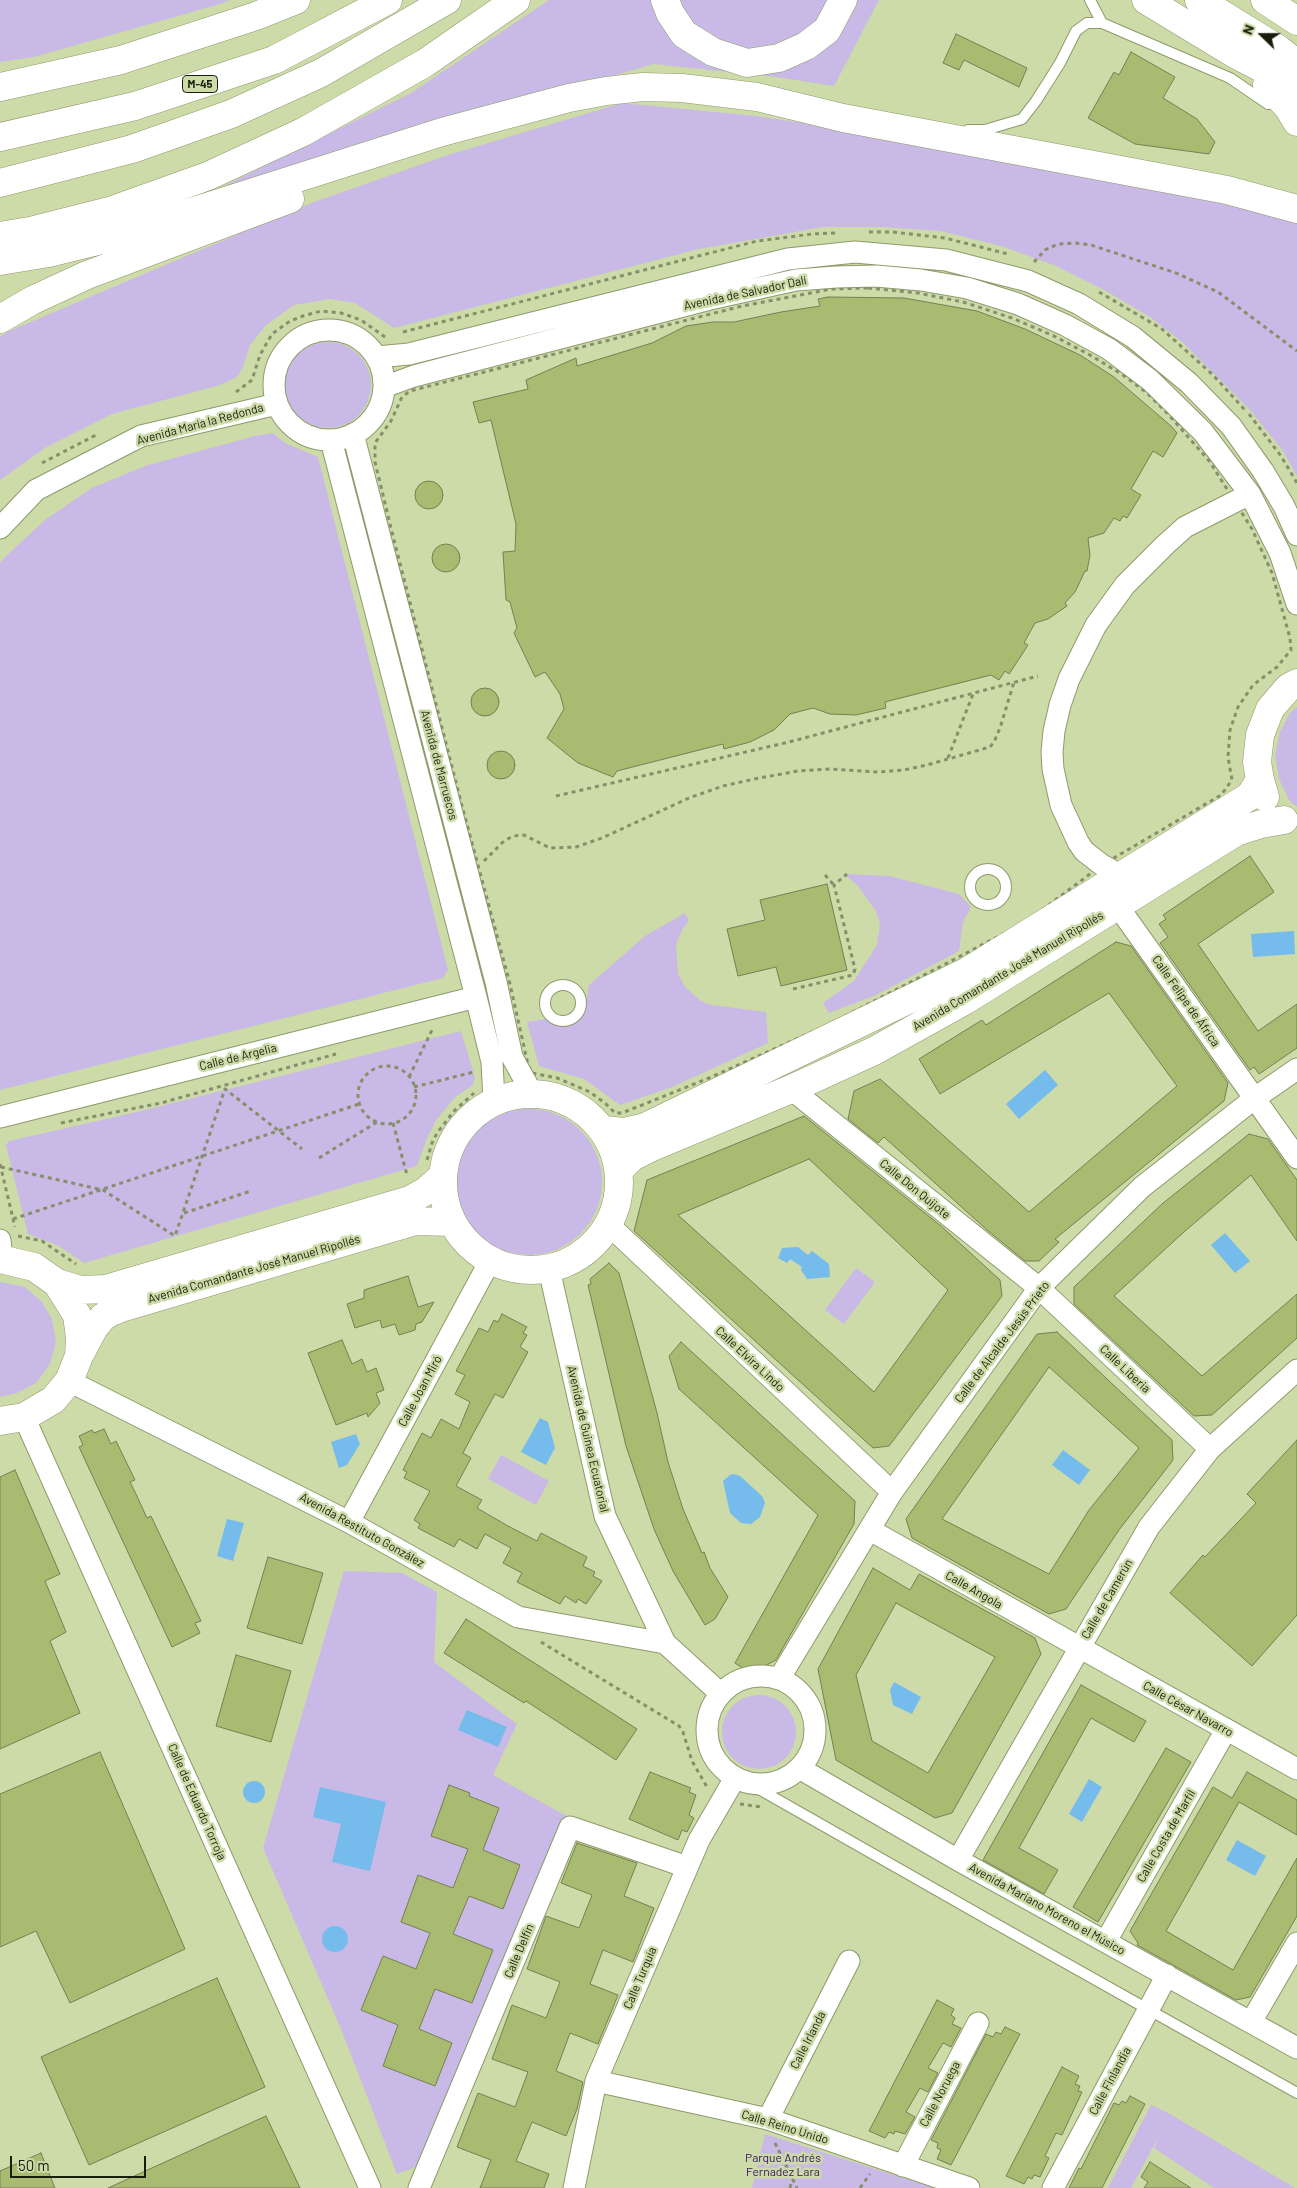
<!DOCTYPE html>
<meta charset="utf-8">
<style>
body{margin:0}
#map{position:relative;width:1297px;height:2188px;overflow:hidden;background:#cddba9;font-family:Barlow,sans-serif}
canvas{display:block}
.north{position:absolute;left:1237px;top:10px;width:50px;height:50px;-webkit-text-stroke:4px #cddba9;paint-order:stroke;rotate:292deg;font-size:14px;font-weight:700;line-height:20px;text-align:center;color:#191e0b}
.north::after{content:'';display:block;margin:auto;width:18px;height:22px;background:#191e0b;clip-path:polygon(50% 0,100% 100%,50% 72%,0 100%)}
.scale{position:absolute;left:10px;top:2156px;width:136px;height:22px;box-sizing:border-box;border:2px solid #191e0b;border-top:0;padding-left:6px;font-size:15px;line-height:18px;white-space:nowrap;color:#191e0b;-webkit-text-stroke:4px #cddba9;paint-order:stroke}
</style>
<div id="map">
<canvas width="1297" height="2188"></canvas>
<div class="north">N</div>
<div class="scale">50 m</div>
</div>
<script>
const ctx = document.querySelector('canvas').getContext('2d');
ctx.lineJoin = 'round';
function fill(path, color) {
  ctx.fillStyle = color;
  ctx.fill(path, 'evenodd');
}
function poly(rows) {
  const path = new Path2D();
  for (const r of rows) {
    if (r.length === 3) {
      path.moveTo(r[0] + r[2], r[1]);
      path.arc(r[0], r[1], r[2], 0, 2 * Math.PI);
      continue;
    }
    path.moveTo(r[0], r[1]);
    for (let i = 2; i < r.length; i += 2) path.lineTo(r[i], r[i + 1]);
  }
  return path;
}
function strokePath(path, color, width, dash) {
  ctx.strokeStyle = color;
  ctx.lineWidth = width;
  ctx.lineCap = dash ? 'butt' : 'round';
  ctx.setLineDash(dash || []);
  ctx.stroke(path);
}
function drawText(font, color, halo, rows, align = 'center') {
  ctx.font = font + ' Barlow,sans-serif';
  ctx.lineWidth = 5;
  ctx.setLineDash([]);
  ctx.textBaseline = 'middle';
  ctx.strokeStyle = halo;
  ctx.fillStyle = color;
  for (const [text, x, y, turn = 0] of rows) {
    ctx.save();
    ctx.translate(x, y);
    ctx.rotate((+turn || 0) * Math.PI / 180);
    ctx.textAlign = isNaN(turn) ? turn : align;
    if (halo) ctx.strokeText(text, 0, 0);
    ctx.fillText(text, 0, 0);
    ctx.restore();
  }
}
fill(poly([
 [0,0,230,0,220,4,34,57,0,62],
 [549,0,879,0,834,86,776,77,654,64,208,194,411,93],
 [622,103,756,116,838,128,1116,178,1297,220,1297,476,1283,451,1250,410,1181,341,1150,317,1106,291,1056,266,1004,247,941,231,882,227,823,227,699,249,394,328,355,303,330,299,294,305,266,325,250,345,243,367,237,377,220,385,112,414,45,448,0,480,0,337,7,332,314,202,448,155],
 [328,385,43],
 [273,433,285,443,318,457,448,970,443,978,0,1090,0,564,4,558,45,520,92,488,145,466,255,436],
 [1297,707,1297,807,1289,800,1279,779,1275,755,1280,732,1290,713],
 [844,874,889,876,959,894,971,907,963,922,959,951,876,995,829,1013,823,1003,854,981,877,945,880,924,876,911,857,885],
 [685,913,689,921,682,930,676,945,678,974,685,987,701,1001,711,1005,766,1012,768,1043,672,1087,620,1105,584,1079,539,1066,527,1022,545,1019,560,1026,579,1019,585,1010,589,985,645,936],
 [461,1031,475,1078,473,1085,455,1097,437,1119,428,1136,417,1166,84,1263,59,1246,28,1234,6,1145,9,1141,137,1112],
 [529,1182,73],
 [856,1268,875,1282,844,1324,825,1310],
 [0,1282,25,1287,42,1302,52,1319,56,1342,50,1364,36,1383,17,1393,0,1397],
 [501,1455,549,1481,536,1505,488,1479],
 [344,1571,402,1573,437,1592,434,1662,517,1724,493,1775,568,1817,421,2165,397,2174,341,2029,263,1848],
 [759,1732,37],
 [1151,2105,1170,2114,1295,2188,1214,2188,1154,2148,1159,2136,1131,2188,1108,2188],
 [765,2134,935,2188,752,2188]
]), '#c8b9e7');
fill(poly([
 [1294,931,1295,954,1253,957,1251,934],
 [1045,1070,1058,1085,1019,1119,1006,1104],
 [1225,1233,1250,1261,1235,1273,1211,1245],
 [798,1247,808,1255,812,1251,829,1264,830,1277,807,1279,801,1270,802,1267,790,1259,787,1263,778,1258,782,1248],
 [540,1418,548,1422,555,1448,546,1465,521,1452],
 [356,1434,360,1444,347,1465,339,1468,331,1442],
 [1063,1450,1090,1470,1079,1485,1052,1465],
 [734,1474,740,1476,762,1496,765,1503,760,1517,751,1524,741,1523,730,1513,723,1481,730,1475],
 [227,1519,244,1523,233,1561,217,1556],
 [894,1682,921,1697,912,1714,893,1705,890,1690],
 [467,1710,507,1727,498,1747,458,1730],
 [1089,1779,1102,1787,1082,1822,1069,1814],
 [254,1792,11],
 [320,1787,386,1802,370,1871,332,1862,341,1824,313,1817],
 [1237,1840,1266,1856,1255,1876,1226,1860],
 [335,1939,13]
]), '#75bbec');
const building = poly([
 [956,34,1027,68,1019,87,964,60,959,70,943,63,956,34],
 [1131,52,1175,77,1163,98,1197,119,1215,142,1209,154,1135,144,1088,118,1114,72,1119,75,1131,52],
 [828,297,904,298,977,311,1025,329,1080,355,1114,377,1171,426,1177,433,1163,457,1153,451,1131,489,1141,495,1127,518,1123,516,1120,521,1114,518,1104,533,1088,538,1090,555,1087,571,1085,571,1075,592,1065,603,1067,606,1048,619,1035,623,1024,643,1028,645,1019,659,1009,674,1005,671,999,680,991,675,885,702,886,708,856,715,830,714,813,708,790,714,774,730,750,742,724,749,723,744,617,771,613,777,578,763,547,738,564,709,560,694,545,672,535,677,514,633,517,628,510,602,506,600,503,552,515,551,516,524,491,420,479,423,473,402,528,389,526,380,576,358,577,366,652,343,686,326,713,322,734,322,781,312,820,306,818,299,828,297],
 [429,495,14],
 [446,558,14],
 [485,702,14],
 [501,765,14],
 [1250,856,1274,892,1198,944,1258,1031,1297,1004,1297,1048,1259,1074,1254,1067,1250,1070,1160,943,1168,937,1159,924,1166,919,1163,915,1250,856],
 [827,884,847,970,781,986,776,967,738,976,727,929,765,920,760,900,827,884],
 [1116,942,1131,946,1228,1083,1224,1101,1055,1239,1059,1242,1039,1261,1025,1261,987,1230,884,1137,878,1143,848,1119,854,1091,880,1079,1029,1212,1177,1086,1109,993,940,1094,919,1059,982,1020,986,1025,1116,942],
 [804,1116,941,1226,1000,1280,1002,1296,889,1446,873,1448,634,1231,647,1180,804,1116],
 [809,1159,948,1290,874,1392,678,1215,809,1159],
 [1249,1134,1268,1139,1297,1180,1297,1241,1251,1175,1185,1231,1114,1296,1202,1376,1297,1294,1297,1338,1212,1415,1194,1416,1074,1304,1074,1287,1162,1204,1249,1134],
 [609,1263,619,1273,657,1413,668,1462,683,1509,702,1553,704,1552,710,1568,728,1597,715,1619,705,1625,673,1571,654,1529,626,1446,588,1285,591,1284,590,1279,609,1263],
 [408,1276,418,1307,434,1302,422,1322,416,1324,415,1330,399,1335,395,1324,382,1328,380,1320,355,1328,347,1304,364,1298,364,1290,408,1276],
 [502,1314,527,1327,523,1333,527,1335,520,1347,528,1352,503,1398,495,1394,473,1434,463,1453,471,1458,456,1486,482,1500,477,1508,508,1526,537,1541,541,1533,587,1557,583,1566,595,1572,593,1576,602,1581,586,1604,578,1599,576,1603,565,1596,560,1604,517,1582,522,1573,503,1563,511,1548,485,1534,477,1549,459,1539,454,1547,418,1528,420,1524,414,1520,430,1491,404,1478,407,1472,403,1470,422,1433,431,1438,441,1419,459,1429,470,1402,455,1394,465,1375,456,1371,479,1328,488,1332,494,1320,498,1322,502,1314],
 [1057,1332,1172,1440,1173,1460,1119,1530,1066,1609,1049,1614,912,1538,906,1519,1037,1334,1057,1332],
 [1049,1367,1139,1448,1089,1510,1049,1574,942,1519,1049,1367],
 [342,1340,352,1364,362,1359,367,1372,376,1368,384,1390,376,1393,380,1403,368,1417,367,1413,336,1425,308,1353,342,1340],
 [681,1342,855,1501,854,1524,776,1660,763,1667,747,1671,735,1663,818,1515,679,1389,669,1356,681,1342],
 [104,1429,111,1444,116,1441,135,1480,130,1482,135,1492,147,1518,151,1516,201,1621,195,1623,200,1633,172,1647,79,1447,83,1445,79,1436,92,1430,94,1433,104,1429],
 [1297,1440,1297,1615,1252,1666,1170,1593,1203,1555,1205,1557,1256,1503,1247,1494,1297,1440],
 [15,1470,60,1574,45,1581,66,1632,50,1641,80,1713,0,1749,0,1477,15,1470],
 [268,1557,323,1573,302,1644,247,1628,268,1557],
 [873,1568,910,1590,919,1574,1035,1638,1041,1654,952,1813,935,1818,836,1760,818,1669,873,1568],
 [896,1603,995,1657,928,1773,872,1741,856,1675,896,1603],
 [466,1619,637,1729,616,1760,526,1701,524,1703,444,1653,466,1619],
 [236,1655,291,1671,271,1742,216,1726,236,1655],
 [1081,1685,1146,1721,1134,1742,1091,1718,1019,1848,1058,1870,1044,1894,983,1860,1081,1685],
 [1166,1748,1191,1762,1098,1922,1073,1907,1166,1748],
 [100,1752,185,1949,70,2003,36,1931,0,1947,0,1794,100,1752],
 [650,1772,691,1788,689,1792,696,1795,689,1815,694,1818,687,1832,682,1830,678,1840,629,1819,650,1772],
 [1247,1772,1297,1800,1297,1835,1239,1802,1166,1931,1233,1970,1297,1858,1297,1916,1250,1997,1236,2000,1137,1945,1138,1943,1130,1931,1213,1787,1232,1798,1247,1772],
 [449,1785,470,1793,469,1796,499,1808,483,1850,520,1865,503,1909,469,1896,453,1934,493,1950,472,2003,435,1989,419,2029,452,2043,435,2086,383,2066,398,2025,361,2010,383,1956,416,1969,430,1933,401,1922,418,1875,453,1888,468,1849,431,1836,449,1785],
 [577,1843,637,1863,624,1896,654,1908,633,1962,603,1950,590,1984,618,1995,598,2044,570,2033,556,2071,583,2082,577,2109,566,2136,532,2122,516,2161,549,2174,544,2188,480,2188,491,2160,457,2147,478,2093,515,2107,528,2072,492,2059,512,2005,546,2018,560,1982,527,1969,546,1916,579,1928,592,1895,561,1883,577,1843],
 [217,1978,265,2087,89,2165,41,2057,217,1978],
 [937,2000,954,2009,951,2015,955,2018,952,2024,961,2028,951,2047,943,2043,928,2068,938,2073,928,2092,920,2088,906,2112,915,2117,905,2134,895,2131,894,2134,889,2132,885,2138,869,2131,937,2000],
 [1005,2027,1020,2034,951,2165,937,2159,941,2150,937,2148,938,2143,931,2140,986,2034,993,2037,996,2032,1001,2034,1005,2027],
 [1062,2067,1079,2076,1075,2084,1080,2086,1078,2091,1082,2092,1062,2135,1056,2133,1045,2156,1049,2158,1040,2177,1034,2175,1032,2179,1028,2177,1024,2184,1006,2176,1062,2067],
 [1130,2096,1145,2104,1102,2188,1069,2188,1079,2168,1081,2169,1114,2103,1119,2105,1122,2101,1126,2103,1130,2096],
 [266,2116,300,2188,108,2188,266,2116],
 [41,2153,55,2188,0,2188,0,2171,41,2153],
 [1150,2162,1191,2188,1144,2188,1148,2182,1141,2177,1150,2162]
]);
fill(building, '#a8bb71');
strokePath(building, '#748051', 1);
const lane = poly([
 [1090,0,1102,23],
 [968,130,985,130,1022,119,1036,101,1060,63,1076,31,1087,23,1102,23,1230,78,1268,104],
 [988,887,18],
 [563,1003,18],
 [750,1784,989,1920,1297,2093]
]);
const street = poly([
 [329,385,55],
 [377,357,409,354,788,259,855,252,946,260,1028,281,1079,304,1133,337,1189,383,1231,426,1263,471,1284,506,1297,535],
 [384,387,414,376,710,299,796,280,836,277,876,276,921,280,967,288,1018,304,1065,325,1109,349,1150,380,1203,432,1250,494,1280,553,1297,604],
 [353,434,496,982,512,1057,532,1093],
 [331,440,476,997,492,1062,494,1101],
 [0,528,36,490,141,436,277,404],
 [1122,876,1102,865,1084,851,1078,842,1061,805,1053,769,1052,752,1054,731,1060,705,1069,679,1096,625,1125,585,1165,545,1185,527,1250,494],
 [1117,905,1297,1158],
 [791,1089,1039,1288,1210,1449],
 [0,1117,476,997],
 [609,1225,892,1492],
 [0,1240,2,1259],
 [549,1269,605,1516,665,1643,721,1694],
 [69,1381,349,1522,518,1617,665,1643],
 [24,1417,370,2188],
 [349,1522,490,1261],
 [870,1530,1297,1769],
 [761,1730,54],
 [779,1679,892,1492,1039,1288,1142,1187,1255,1098,1297,1069],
 [799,1768,958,1860,1297,2048],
 [958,1860,1149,1527,1210,1449,1297,1370],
 [1106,1941,1226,1730],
 [1251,2022,1297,1943],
 [596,2081,768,2119,969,2188],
 [768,2119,849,1961],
 [903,2166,978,2023],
 [419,2188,570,1827,687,1867],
 [574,2188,596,2081,699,1840,735,1778],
 [1053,2188,1167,1975]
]);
const secondary = poly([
 [1265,797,1260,780,1257,762,1260,735,1270,709,1288,688,1297,683],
 [531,1182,88],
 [604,1130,624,1132,645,1127,968,971,1250,796,1260,780],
 [619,1170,632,1157,652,1147,791,1089,874,1051,964,1001,1236,832,1261,824,1284,820],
 [0,1259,34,1267,57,1283,77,1315,80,1338,79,1356,69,1381,53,1400,24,1417,0,1421],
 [57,1283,80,1290,106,1289,410,1200,426,1191,443,1176],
 [79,1356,94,1328,103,1317,111,1312,124,1307,415,1221,452,1222]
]);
const highway = poly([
 [665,0,670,13,684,34,713,52,747,63,779,58,806,46,827,30,843,0],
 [1146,0,1235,54,1264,69,1297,94],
 [1199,0,1278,49,1297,64],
 [1265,0,1297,21],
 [1267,85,1288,107,1297,122],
 [0,87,121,60,256,16,296,0],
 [0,137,135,106,274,60,388,0],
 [0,183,132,149,231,114,321,73,447,0],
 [0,236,30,231,113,210,208,176,303,132,425,63,516,0],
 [0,261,49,253,106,239,442,132,569,98,606,91,643,87,682,88,757,97,843,118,1227,190,1297,209],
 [0,319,33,300,87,275,290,199]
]);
strokePath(lane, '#8e9a6a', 12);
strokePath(street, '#8e9a6a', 23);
strokePath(secondary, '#8e9a6a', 29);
strokePath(highway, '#8e9a6a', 29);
strokePath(poly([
 [869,232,893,232,945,238,1008,254],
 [1034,262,1045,250,1058,244,1075,243,1091,245,1176,273,1218,292,1297,351],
 [868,288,918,293,963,302,1012,318,1054,336,1090,355,1123,375,1147,393,1169,415,1210,462,1252,529,1272,573,1290,638,1291,650,1277,667,1253,685,1238,707,1230,730,1228,757,1232,780,1221,795,1102,865,1026,922,830,1024,709,1078,622,1113,615,1113,606,1104,590,1092,557,1078,532,1073,528,1065,510,984,461,802,391,528,375,462,375,443,391,421,402,397,410,391,742,306,831,289,868,288],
 [1099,292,1162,329,1213,375,1245,410],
 [403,332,757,241,812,234,835,233],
 [236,392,252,380,260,355,272,334,290,321,303,316,321,311,341,313,361,320,385,337],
 [1249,414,1281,456,1297,483],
 [42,463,96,435],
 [948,758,973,694],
 [556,796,789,742,1038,676],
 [484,861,504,841,513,836,524,835,550,848,576,847,602,838,689,798,723,786,754,779,798,771,831,769,878,772,904,770,927,765,990,747,994,742,1000,728,1014,682],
 [825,875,834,885],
 [793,989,853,975,855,969,834,885,847,874],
 [387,1095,29],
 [409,1077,433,1028],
 [414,1087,474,1072],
 [61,1123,161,1103,336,1054],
 [393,1123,407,1175],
 [319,1158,377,1122],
 [427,1160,432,1143,437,1133,454,1111,474,1093],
 [0,1164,15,1227],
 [1,1167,103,1190,175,1236,225,1089,302,1149],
 [184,1213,251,1191],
 [13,1219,359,1104],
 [18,1236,42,1241,76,1264],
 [541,1642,679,1726,683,1732,692,1761,707,1787],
 [740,1804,761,1807],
 [775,2143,797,2188],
 [790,2188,792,2180],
 [860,2188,870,2174]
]), '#85906a', 3, [4, 4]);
strokePath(lane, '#fff', 10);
strokePath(street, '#fff', 21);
strokePath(secondary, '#fff', 28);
strokePath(highway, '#fff', 28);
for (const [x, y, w] of [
 [200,84,35]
]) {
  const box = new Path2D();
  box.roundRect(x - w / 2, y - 8.5, w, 17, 4);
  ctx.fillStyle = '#cddba9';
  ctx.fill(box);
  strokePath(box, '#191e0b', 1);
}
drawText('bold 11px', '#191e0b', null, [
 ["M-45",200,84]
]);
drawText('12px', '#191e0b', '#cddba9', [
 ["Avenida de Salvador Dalí",745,293,-12],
 ["Avenida María la Redonda",200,424,-15],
 ["Avenida de Marruecos",439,765,75],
 ["Avenida Comandante José Manuel Ripollés",1008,971,-31],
 ["Calle Felipe de África",1186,1001,55],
 ["Calle de Argelia",238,1057,-14],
 ["Calle Don Quijote",915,1189,39],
 ["Avenida Comandante José Manuel Ripollés",254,1269,-16],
 ["Calle de Alcalde Jesús Prieto",1002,1342,-53],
 ["Calle Elvira Lindo",750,1359,43],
 ["Calle Liberia",1125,1369,43],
 ["Calle Joan Miró",420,1391,-62],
 ["Avenida de Guinea Ecuatorial",588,1439,77],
 ["Avenida Restituto González",362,1530,29],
 ["Calle Angola",974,1590,30],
 ["Calle de Camerún",1107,1599,-60],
 ["Calle César Navarro",1188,1709,29],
 ["Calle de Eduardo Torroja",197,1802,66],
 ["Calle Costa de Marfíl",1166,1836,-60],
 ["Avenida Mariano Moreno el Músico",1047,1909,29],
 ["Calle Delfín",519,1951,-67],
 ["Calle Turquía",640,1978,-67],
 ["Calle Irlanda",808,2040,-63],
 ["Calle Finlandia",1110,2081,-62],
 ["Calle Noruega",940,2094,-62],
 ["Calle Reino Unido",785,2127,17]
]);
drawText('12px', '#360f5f', '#cddba9', [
 ["Parque Andrés",783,2158],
 ["Fernadez Lara",783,2172]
]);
</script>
